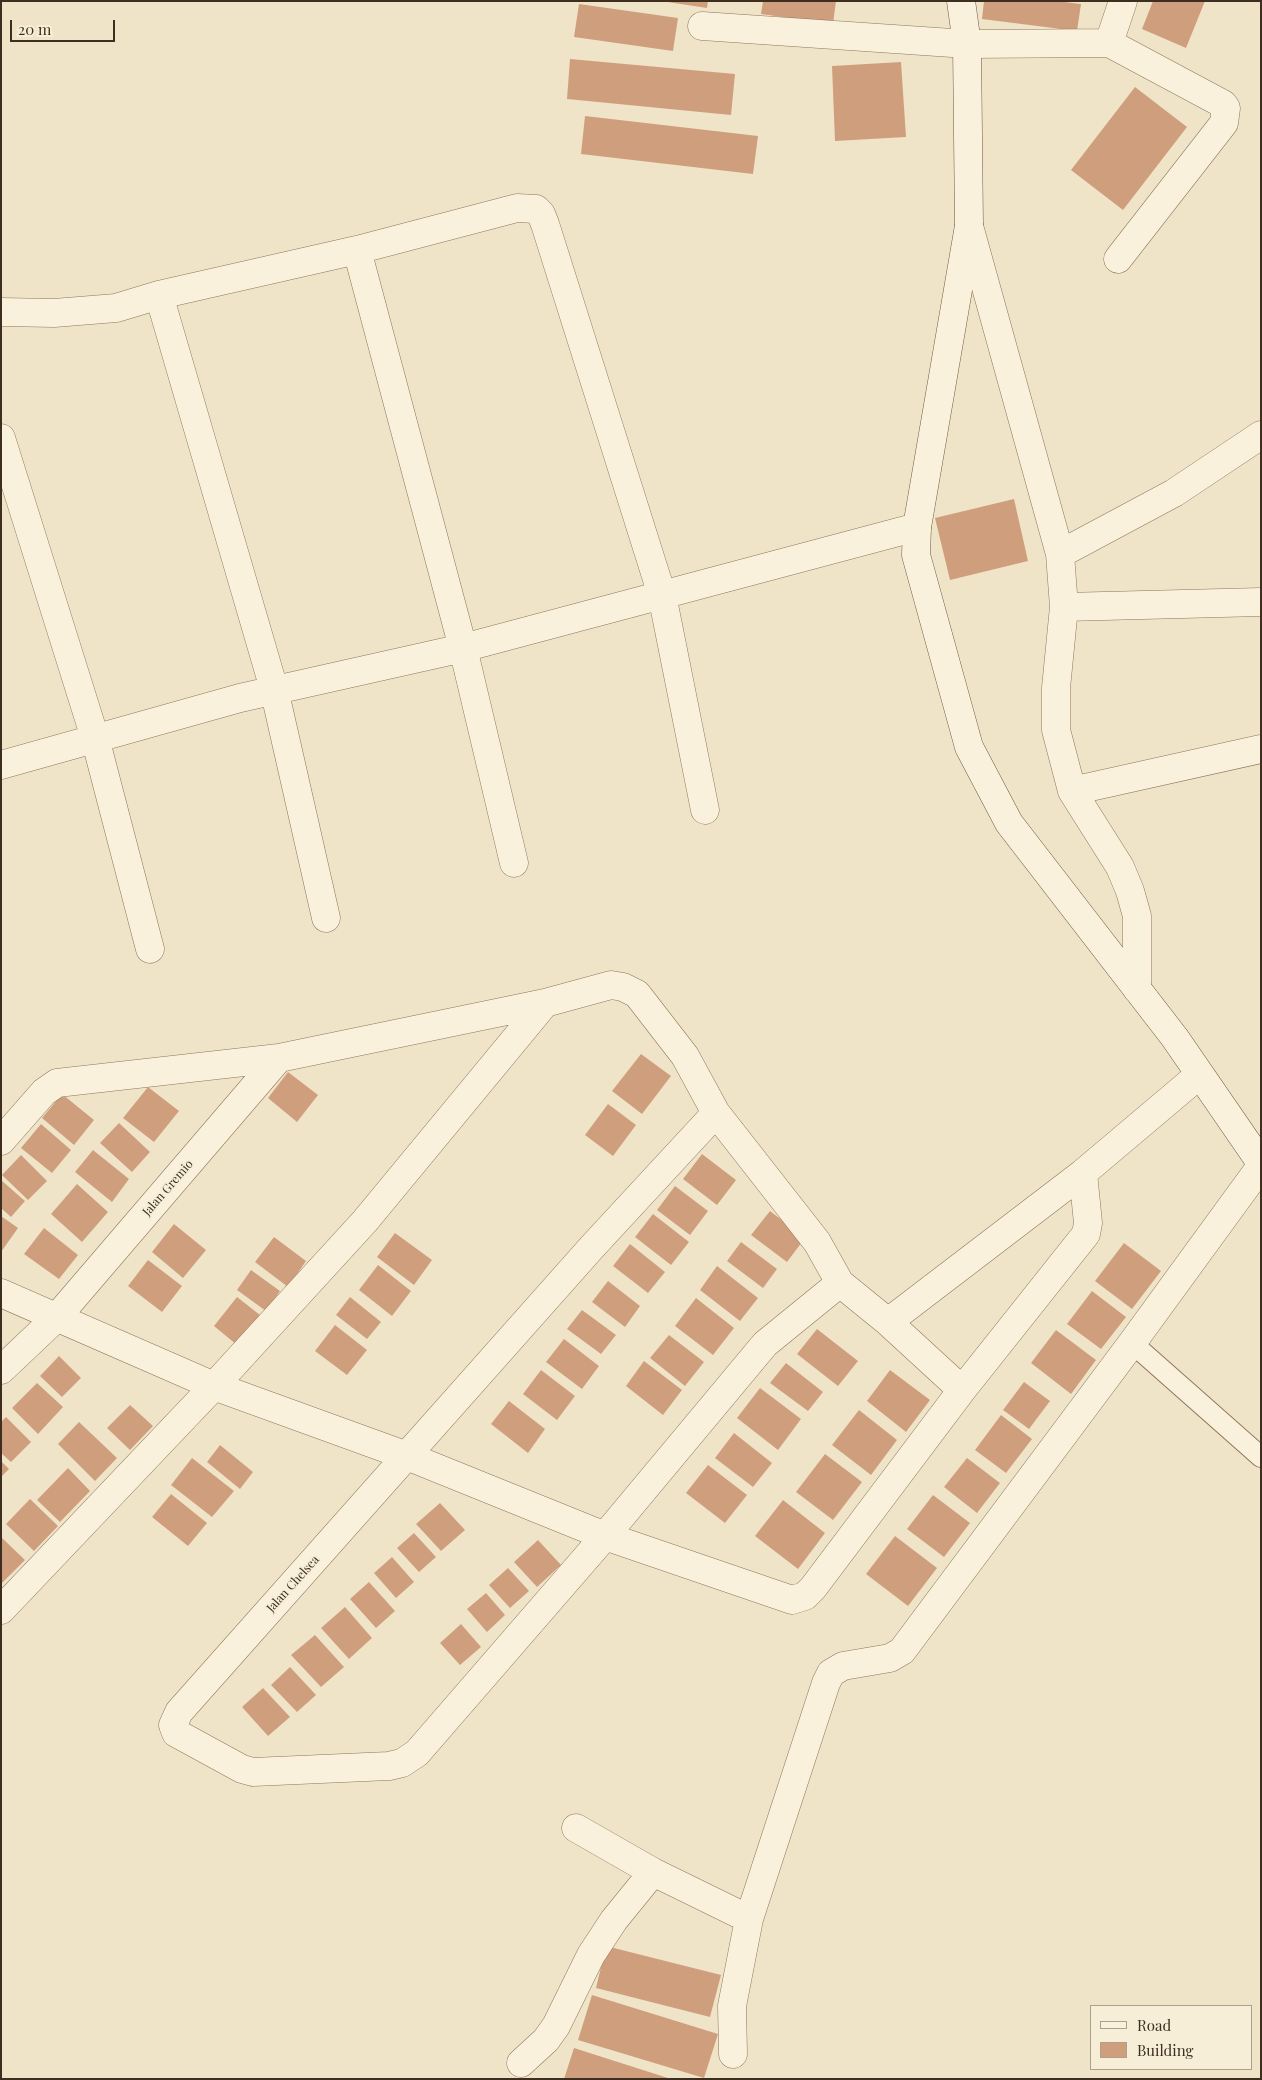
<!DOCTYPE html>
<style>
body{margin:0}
#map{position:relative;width:1262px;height:2080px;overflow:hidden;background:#f0e4c8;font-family:"Playfair Display",serif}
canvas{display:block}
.frame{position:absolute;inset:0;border:2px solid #3d2e20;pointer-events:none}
.legend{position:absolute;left:1090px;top:2005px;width:162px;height:65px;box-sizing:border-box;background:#f7eed8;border:1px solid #ada18e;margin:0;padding:6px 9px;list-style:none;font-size:15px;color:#3d2e20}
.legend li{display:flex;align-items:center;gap:10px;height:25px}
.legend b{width:25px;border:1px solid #ada18e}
.scale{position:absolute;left:10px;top:20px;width:105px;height:22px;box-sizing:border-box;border:2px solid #3d2e20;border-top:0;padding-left:6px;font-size:15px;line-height:18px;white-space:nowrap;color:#3d2e20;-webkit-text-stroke:4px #f7eed8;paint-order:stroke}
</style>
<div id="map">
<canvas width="1262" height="2080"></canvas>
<div class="frame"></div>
<ul class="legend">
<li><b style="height:6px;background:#faf1dc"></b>Road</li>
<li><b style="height:14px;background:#cf9f7d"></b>Building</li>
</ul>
<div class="scale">20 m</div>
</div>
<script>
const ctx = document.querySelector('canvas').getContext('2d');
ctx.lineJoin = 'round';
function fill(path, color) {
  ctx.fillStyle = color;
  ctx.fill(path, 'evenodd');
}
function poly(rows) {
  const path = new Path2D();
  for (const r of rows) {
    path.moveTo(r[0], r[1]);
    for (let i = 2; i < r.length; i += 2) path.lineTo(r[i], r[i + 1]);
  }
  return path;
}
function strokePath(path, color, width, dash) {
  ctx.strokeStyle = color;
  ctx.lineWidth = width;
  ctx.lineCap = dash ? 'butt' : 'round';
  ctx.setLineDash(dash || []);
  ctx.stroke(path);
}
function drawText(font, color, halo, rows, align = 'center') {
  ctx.font = font + ' "Playfair Display",serif';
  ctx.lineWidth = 4.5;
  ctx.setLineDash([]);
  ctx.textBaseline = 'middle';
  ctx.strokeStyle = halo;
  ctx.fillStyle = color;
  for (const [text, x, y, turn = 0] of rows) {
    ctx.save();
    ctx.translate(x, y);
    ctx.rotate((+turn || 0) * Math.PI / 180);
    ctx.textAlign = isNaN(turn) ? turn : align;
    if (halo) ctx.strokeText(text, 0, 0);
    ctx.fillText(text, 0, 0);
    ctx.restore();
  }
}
fill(poly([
 [661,1,708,1,707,8],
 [763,1,836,1,833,24,761,14],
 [984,1,1056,1,1081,4,1077,31,982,19],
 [1153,1,1205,1,1186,48,1142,29],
 [579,4,678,18,673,51,574,37],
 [570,59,735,74,731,115,567,99],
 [901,62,906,137,835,141,832,66],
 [1135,87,1187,127,1123,210,1071,170],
 [585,116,758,136,753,174,581,154],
 [1014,499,1028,561,950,580,935,518],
 [641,1054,671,1076,642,1114,612,1091],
 [288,1072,318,1095,297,1122,268,1098],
 [148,1087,179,1111,154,1142,123,1118],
 [62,1094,94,1120,74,1145,42,1118],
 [608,1104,636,1125,613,1156,585,1135],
 [119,1123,150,1152,132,1172,100,1143],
 [41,1124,71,1150,52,1173,21,1148],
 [93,1150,129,1179,112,1202,75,1172],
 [702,1154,736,1180,717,1205,683,1179],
 [21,1155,47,1181,28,1200,2,1175],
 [1,1180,25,1201,11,1217,1,1208],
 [77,1184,108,1212,82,1242,51,1214],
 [675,1186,708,1211,690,1235,657,1210],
 [770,1211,805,1238,787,1262,751,1235],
 [653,1214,689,1242,671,1265,635,1237],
 [1,1216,18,1228,1,1252],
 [174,1224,206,1250,183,1278,152,1252],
 [44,1228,78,1255,59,1279,24,1254],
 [395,1233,432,1260,414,1285,377,1257],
 [274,1237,306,1261,288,1287,255,1262],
 [741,1242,777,1269,763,1288,727,1261],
 [1124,1243,1161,1271,1132,1309,1095,1281],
 [630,1244,665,1272,648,1293,613,1266],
 [148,1260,182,1286,162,1312,128,1286],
 [378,1265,411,1291,392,1316,359,1290],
 [717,1266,758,1298,740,1321,700,1290],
 [251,1270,280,1291,266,1311,237,1290],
 [608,1281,640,1306,625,1327,592,1302],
 [1092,1291,1126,1317,1101,1349,1067,1324],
 [237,1297,260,1315,237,1345,214,1326],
 [350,1297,381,1322,367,1339,336,1315],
 [696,1298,734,1328,713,1355,675,1326],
 [582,1310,616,1335,601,1354,567,1329],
 [335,1325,367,1350,347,1375,315,1351],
 [817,1329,858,1361,838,1386,797,1354],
 [1056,1330,1096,1360,1071,1394,1031,1363],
 [669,1335,704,1362,685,1386,650,1358],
 [564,1339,599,1366,582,1389,546,1362],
 [59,1356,81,1378,62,1397,40,1376],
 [644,1361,682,1390,663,1415,626,1386],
 [786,1363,823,1392,808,1411,770,1383],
 [541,1370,575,1396,557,1420,523,1394],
 [890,1370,930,1400,906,1432,867,1401],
 [1024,1382,1050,1401,1029,1429,1003,1410],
 [37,1383,63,1407,38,1434,12,1408],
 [760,1388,801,1419,778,1450,737,1418],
 [509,1401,545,1429,528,1453,491,1424],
 [130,1405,153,1426,130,1450,107,1428],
 [859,1410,897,1440,871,1475,832,1445],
 [1001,1415,1032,1439,1006,1473,975,1450],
 [6,1417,31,1442,11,1462,1,1453,1,1422],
 [79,1422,117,1458,95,1481,58,1444],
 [734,1433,772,1463,753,1487,715,1458],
 [220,1445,253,1472,240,1489,207,1462],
 [825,1454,862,1482,833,1520,796,1492],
 [192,1458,234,1491,212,1517,171,1485],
 [967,1458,1000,1483,977,1513,944,1487],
 [1,1461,9,1469,1,1477],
 [708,1465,747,1495,725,1523,686,1493],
 [68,1468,90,1491,60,1522,37,1500],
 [171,1494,207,1523,188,1546,152,1517],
 [933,1495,970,1523,944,1557,907,1529],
 [30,1499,58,1526,34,1551,6,1524],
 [783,1500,825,1533,798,1569,755,1536],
 [440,1503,465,1530,441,1551,416,1524],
 [414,1533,436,1557,419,1572,397,1548],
 [895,1536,937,1568,908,1606,866,1574],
 [1,1537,25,1560,1,1584],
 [538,1540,561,1565,537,1587,514,1562],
 [392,1557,414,1582,396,1598,374,1573],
 [508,1568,529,1591,510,1608,489,1585],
 [369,1582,395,1611,376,1628,350,1599],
 [486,1593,505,1615,487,1632,467,1609],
 [345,1607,372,1638,349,1659,321,1628],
 [461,1624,481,1647,460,1665,440,1643],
 [315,1635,344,1667,321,1687,291,1655],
 [290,1667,316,1695,297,1712,271,1685],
 [263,1688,290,1717,268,1736,242,1707],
 [606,1946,721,1975,710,2017,596,1988],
 [592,1995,718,2034,704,2078,578,2040],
 [574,2048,668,2078,668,2079,564,2079]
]), '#cf9f7d');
const lane = poly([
 [1132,1343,1261,1457]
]);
const street = poly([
 [702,26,967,44,1109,43,1223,104,1226,108,1224,123,1118,259],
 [1109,43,1123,1],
 [969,226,1060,554,1064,607,1056,688,1056,730,1072,791],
 [357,250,463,648,514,863],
 [159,295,274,689,326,918],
 [1,312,54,313,116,308,159,295,357,250,517,208,536,209,541,214,545,224,662,595,705,810],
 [1,438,95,738,150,949],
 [1060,554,1174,493,1261,435],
 [1064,607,1261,602],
 [1,765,240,698,463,648,917,527],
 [1137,989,1137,916,1130,891,1120,867,1072,791,1261,749],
 [545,1003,611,985,623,987,637,994,685,1056,716,1113,817,1242,840,1283,888,1322,962,1390],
 [716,1113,592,1247,179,1712,173,1725,176,1733,242,1769,253,1772,389,1766,402,1763,417,1753,605,1536,765,1344,840,1283],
 [1,1141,44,1092,57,1083,279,1058,545,1003,365,1221,214,1386,1,1610],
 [1,1293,214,1386,407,1456,605,1536,792,1600,805,1596,813,1588,962,1390,1086,1234,1088,1223,1083,1173],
 [888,1322,1083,1173,1199,1075],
 [1,1370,57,1317,279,1058],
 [576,1828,653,1872,749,1919],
 [733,2054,732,2006,749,1919,826,1683,831,1673,843,1666,890,1658,902,1651,1132,1343,1261,1166],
 [521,2063,546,2040,556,2026,591,1955,614,1920,653,1872]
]);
const secondary = poly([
 [961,1,967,44,969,226,917,527,916,555,969,747,1009,823,1175,1038,1261,1163]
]);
strokePath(lane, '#8d765c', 22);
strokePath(street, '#8d765c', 29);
strokePath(secondary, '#6f573f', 29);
strokePath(lane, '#faf1dc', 20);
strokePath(street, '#faf1dc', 28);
strokePath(secondary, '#faf1dc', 28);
drawText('12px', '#3d2e20', '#f7eed8', [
 ["Jalan Gremio",168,1188,-49],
 ["Jalan Chelsea",293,1584,-48]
]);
</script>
